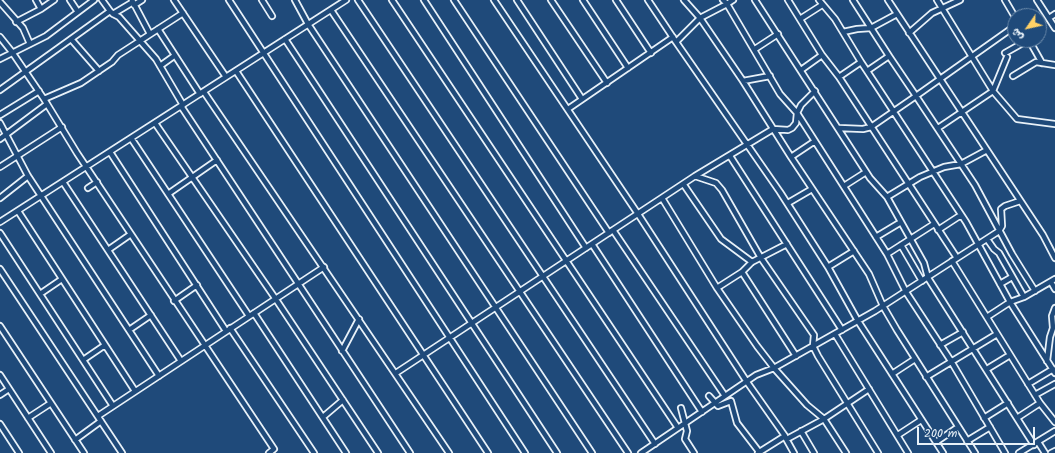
<!DOCTYPE html>
<meta charset="utf-8">
<style>
body{margin:0}
#map{position:relative;width:1055px;height:453px;overflow:hidden;background:#1f4a7a;font-family:Kalam,"Playpen Sans Arabic",sans-serif}
canvas{display:block}
.north{position:absolute;left:1007px;top:8px;width:40px;height:40px;box-sizing:border-box;background:#1f4a7a;border:1px solid #6f8dac;border-radius:50%;rotate:236deg;font-size:11px;font-weight:700;line-height:16px;text-align:center;color:#e8f1f8}
.north::after{content:'';display:block;margin:auto;width:14px;height:18px;background:#ffd166;clip-path:polygon(50% 0,100% 100%,50% 72%,0 100%)}
.scale{position:absolute;left:917px;top:427px;width:118px;height:18px;box-sizing:border-box;border:2px solid #e8f1f8;border-top:0;padding-left:5px;font-size:12px;line-height:14px;white-space:nowrap;color:#e8f1f8;-webkit-text-stroke:3px #1f4a7a;paint-order:stroke}
</style>
<div id="map">
<canvas width="1055" height="453"></canvas>
<div class="north">ش</div>
<div class="scale">200 m</div>
</div>
<script>
const ctx = document.querySelector('canvas').getContext('2d');
ctx.lineJoin = 'round';
function poly(rows) {
  const path = new Path2D();
  for (const r of rows) {
    path.moveTo(r[0], r[1]);
    for (let i = 2; i < r.length; i += 2) path.lineTo(r[i], r[i + 1]);
  }
  return path;
}
function strokePath(path, color, width, dash) {
  ctx.strokeStyle = color;
  ctx.lineWidth = width;
  ctx.lineCap = dash ? 'butt' : 'round';
  ctx.setLineDash(dash || []);
  ctx.stroke(path);
}
const minor = poly([
 [36,0,41,9],
 [70,0,78,12],
 [102,0,110,11],
 [132,0,150,34],
 [174,0,226,77],
 [229,0,525,453],
 [262,0,272,16],
 [295,0,308,24,592,453],
 [358,0,655,444],
 [392,0,678,428],
 [424,0,586,248],
 [454,0,609,233],
 [494,0,638,214,747,382,785,436,758,453],
 [517,0,582,99],
 [551,0,607,83],
 [583,0,628,68],
 [616,0,651,53],
 [648,0,676,42,700,18,727,4,780,94,797,113,887,254,906,292,951,361,1005,453],
 [684,0,700,18,743,81,770,76],
 [723,0,727,4,733,0],
 [755,0,870,178,887,197,924,263,928,278,1034,445],
 [788,0,822,55],
 [819,0,835,19,861,62],
 [853,0,889,56],
 [888,0,1043,235,1055,258],
 [937,0,993,91,1017,119,1055,124],
 [1005,0,1015,17],
 [1037,0,1055,28],
 [0,2,23,28,30,44],
 [134,5,142,0],
 [331,10,628,453],
 [113,14,119,17,156,59,183,105],
 [1049,18,1055,14],
 [800,19,822,5],
 [16,22,41,9,54,0],
 [158,29,200,94],
 [843,32,857,29,871,28,897,14],
 [909,33,932,13,960,0],
 [0,37,12,52,44,99,77,153,274,449,269,453],
 [71,39,99,71],
 [285,39,557,453],
 [1029,40,1042,63],
 [676,42,780,192,828,267,858,321,943,453],
 [755,49,778,34],
 [1005,53,1028,40],
 [0,59,46,36,94,0],
 [160,66,174,56],
 [801,70,822,55,839,77,861,62,867,71,889,56,916,96,1015,26],
 [236,71,488,453],
 [867,71,966,222,1010,302,1055,373],
 [1013,76,1036,62,1055,65],
 [839,77,957,258],
 [743,81,791,157,869,274,883,306,897,330,975,453],
 [0,90,110,11,113,14,133,2],
 [204,92,449,453],
 [44,99,81,83,112,62,118,55,183,13],
 [181,106,410,453],
 [568,109,673,37],
 [0,115,39,91],
 [0,123,28,176,159,376],
 [155,123,275,298,378,453],
 [839,128,863,129,871,127,916,96,975,185,1012,254,1035,291],
 [938,128,993,91,1007,57],
 [131,138,249,316],
 [0,139,47,104],
 [110,152,226,331],
 [730,156,842,330],
 [791,157,815,141],
 [0,167,62,127],
 [695,176,716,183,722,190,761,258,814,335,813,346,818,356,878,453],
 [63,182,181,361],
 [684,185,721,239,752,262],
 [844,186,866,172],
 [88,188,97,182],
 [168,194,217,160],
 [887,197,920,177,944,167,961,164,987,150],
 [0,198,28,176],
 [662,198,717,288,757,346,774,368,807,405,824,419,846,453],
 [788,203,812,189],
 [18,211,135,391],
 [0,222,346,0],
 [613,230,725,396],
 [938,230,961,215],
 [0,233,113,406],
 [876,237,901,222],
 [987,239,994,249,999,253,1024,297],
 [592,244,702,412],
 [901,245,922,281],
 [108,250,131,234],
 [887,254,934,224],
 [952,261,1040,403,1055,422],
 [828,267,854,251],
 [0,269,122,453],
 [742,272,796,356],
 [1051,282,1055,289],
 [1000,284,1012,277],
 [717,288,742,272,752,262,787,244],
 [40,294,62,279],
 [174,301,197,285],
 [254,313,346,453],
 [987,317,1010,302,1024,297,1055,279],
 [0,326,84,453],
 [230,328,314,453],
 [129,330,151,315],
 [835,334,908,453],
 [940,345,963,332],
 [342,351,359,319],
 [83,360,105,345],
 [1047,361,1050,337,1053,328,1052,316,1055,308],
 [987,369,1010,355],
 [396,373,695,176,773,129,788,130,792,128,796,123,797,113,801,105,815,91],
 [892,374,915,359],
 [0,375,51,453],
 [926,377,997,334],
 [1028,384,1053,369],
 [0,395,9,389],
 [1035,395,1055,384],
 [709,396,718,406,731,401,737,423,760,453],
 [681,408,687,431,685,439,694,453],
 [98,416,324,267],
 [323,417,343,400],
 [28,418,51,403],
 [984,418,1008,403],
 [1017,418,1040,403],
 [0,424,19,453],
 [801,431,814,453],
 [898,435,921,420],
 [785,437,794,453],
 [787,439,824,419,869,389],
 [75,440,101,421],
 [967,441,990,427],
 [936,442,958,427],
 [1038,442,1045,453],
 [641,453,756,375,774,368,875,311,999,231,1002,226,1001,209,1005,206,1020,201],
 [1019,453,1055,431],
 [1051,453,1055,451]
]);
strokePath(minor, '#e8f1f8', 8);
strokePath(minor, '#1f4a7a', 4.5);
</script>
